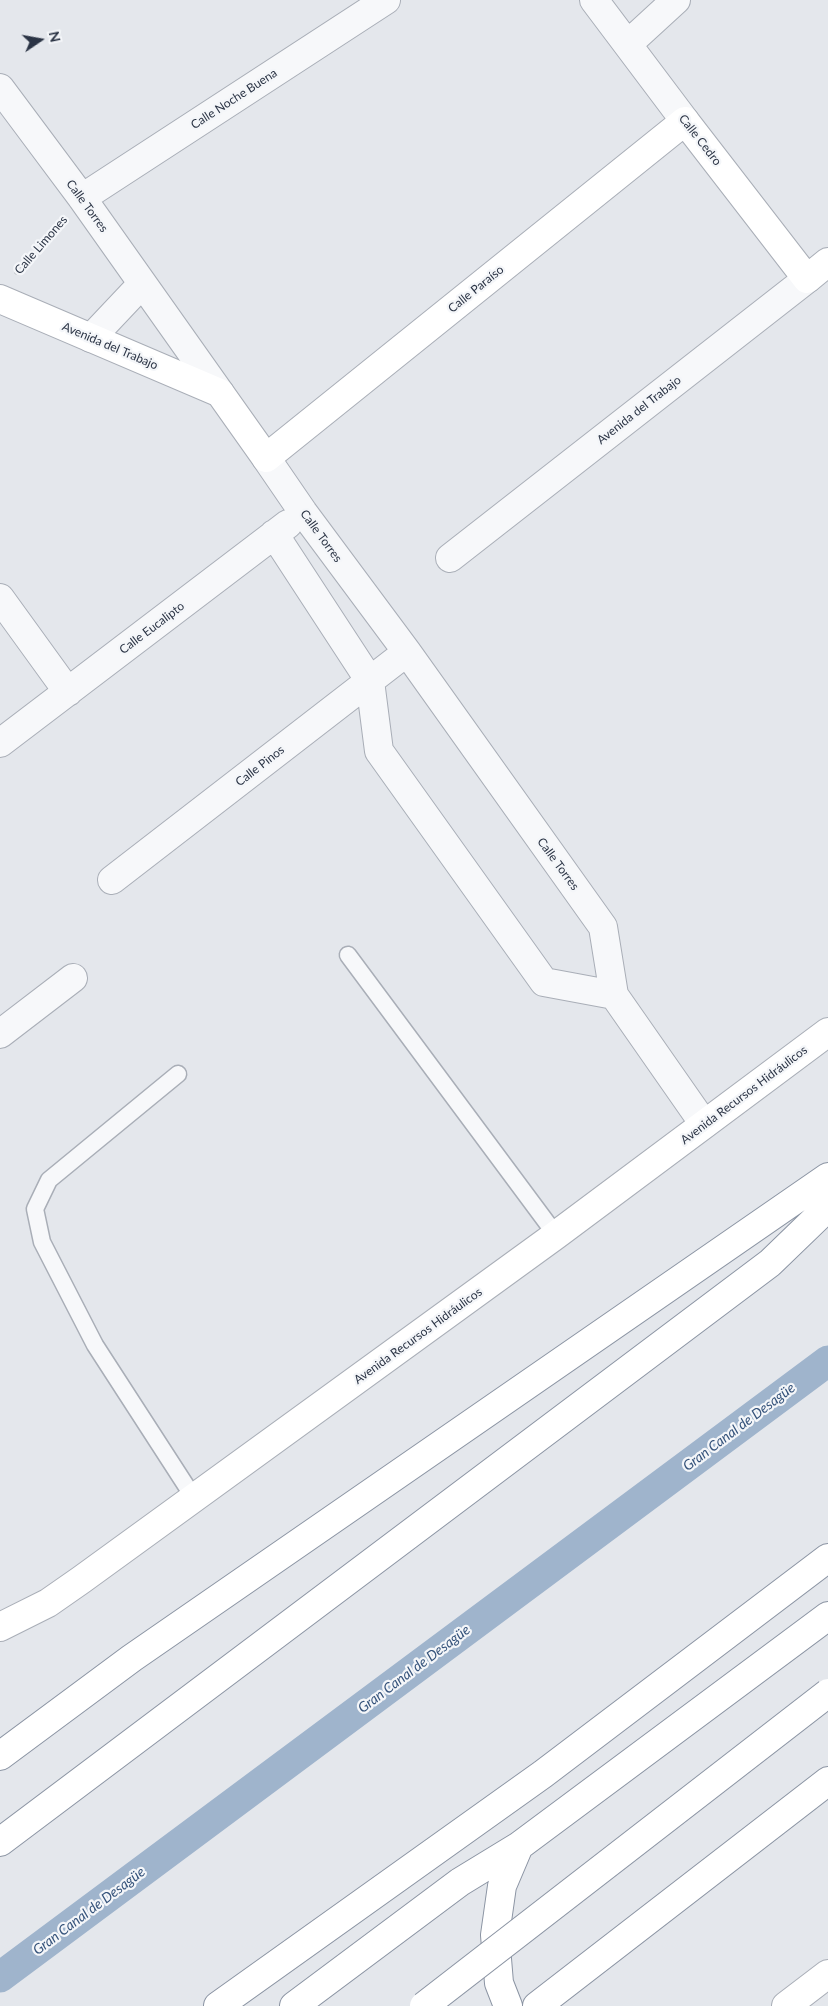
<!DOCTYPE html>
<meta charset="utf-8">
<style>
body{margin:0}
#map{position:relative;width:828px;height:2006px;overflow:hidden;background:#e4e7ec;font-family:Lato,sans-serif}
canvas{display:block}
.north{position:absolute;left:15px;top:15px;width:50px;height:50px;-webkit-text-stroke:4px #f4f6f9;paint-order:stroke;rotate:78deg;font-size:14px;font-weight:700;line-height:20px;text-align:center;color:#2b3445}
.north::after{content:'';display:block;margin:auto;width:18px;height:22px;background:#2b3445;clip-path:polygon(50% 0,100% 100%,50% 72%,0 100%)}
</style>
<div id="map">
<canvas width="828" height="2006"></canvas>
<div class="north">N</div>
</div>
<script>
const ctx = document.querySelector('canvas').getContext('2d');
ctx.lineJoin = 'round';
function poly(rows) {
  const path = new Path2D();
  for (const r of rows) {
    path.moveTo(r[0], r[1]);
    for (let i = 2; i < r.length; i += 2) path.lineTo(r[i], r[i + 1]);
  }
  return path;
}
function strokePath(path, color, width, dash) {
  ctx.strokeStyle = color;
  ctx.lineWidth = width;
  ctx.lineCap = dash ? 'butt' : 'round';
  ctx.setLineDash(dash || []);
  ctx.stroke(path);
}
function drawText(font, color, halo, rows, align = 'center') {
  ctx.font = font + ' Lato,sans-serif';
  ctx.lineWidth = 4.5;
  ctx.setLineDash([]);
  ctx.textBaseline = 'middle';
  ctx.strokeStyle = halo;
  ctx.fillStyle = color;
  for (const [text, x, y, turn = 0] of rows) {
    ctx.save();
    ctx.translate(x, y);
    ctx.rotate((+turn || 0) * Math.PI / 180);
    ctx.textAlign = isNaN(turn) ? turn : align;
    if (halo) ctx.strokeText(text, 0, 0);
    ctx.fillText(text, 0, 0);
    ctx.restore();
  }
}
strokePath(poly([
 [0,1977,828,1361]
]), '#9fb4cc', 31);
const lane = poly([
 [348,955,556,1235],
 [178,1074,49,1180,35,1209,42,1242,95,1345,194,1498]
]);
const street = poly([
 [594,0,685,121],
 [628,44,676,0],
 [0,88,82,198,220,393],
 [82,198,386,0],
 [91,338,142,284],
 [266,458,303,512,407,652,603,927,614,995,704,1124],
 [274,534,370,681,379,751,544,982,614,995],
 [450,558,807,279],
 [0,598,68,692],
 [0,743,288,524],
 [112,880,407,652],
 [0,1034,73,978]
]);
const secondary = poly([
 [0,299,220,393,266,458,685,121,807,279,828,262],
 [0,1627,48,1603,81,1580,556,1235,828,1032],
 [786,2006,828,1974]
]);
const highway = poly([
 [0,1756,132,1658,828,1177],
 [0,1842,770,1263,828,1207],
 [218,2006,543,1774,828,1558],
 [294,2006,460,1882,519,1846,828,1616],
 [508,2006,499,1983,495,1935,502,1886,519,1846],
 [537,2006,828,1781]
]);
strokePath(lane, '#a9aeb7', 19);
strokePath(street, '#a9aeb7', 30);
strokePath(secondary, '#a9aeb7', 30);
strokePath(highway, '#8b94a3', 30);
strokePath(poly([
 [15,274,62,221]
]), '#c2c5cb', 3, [4, 4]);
strokePath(lane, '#f7f8fa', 16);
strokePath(street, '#f7f8fa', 28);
strokePath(secondary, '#fff', 28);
strokePath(highway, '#fff', 28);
const highwayBridge = poly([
 [424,2006,828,1693]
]);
strokePath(highwayBridge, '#8b94a3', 30, []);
strokePath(highwayBridge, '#fff', 28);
drawText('12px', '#2b3445', '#f4f6f9', [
 ["Calle Noche Buena",234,99,-33],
 ["Calle Cedro",700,140,52],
 ["Calle Torres",87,206,54],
 ["Calle Limones",41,245,-49],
 ["Calle Paraíso",476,289,-39],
 ["Avenida del Trabajo",110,346,23],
 ["Avenida del Trabajo",639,410,-38],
 ["Calle Torres",321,536,54],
 ["Calle Eucalipto",152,628,-37],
 ["Calle Pinos",260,766,-38],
 ["Calle Torres",558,864,54],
 ["Avenida Recursos Hidráulicos",744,1095,-37],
 ["Avenida Recursos Hidráulicos",418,1336,-36]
]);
drawText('italic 14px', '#34527a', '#f4f6f9', [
 ["Gran Canal de Desagüe",739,1427,-37],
 ["Gran Canal de Desagüe",414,1669,-37],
 ["Gran Canal de Desagüe",89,1911,-37]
]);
</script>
